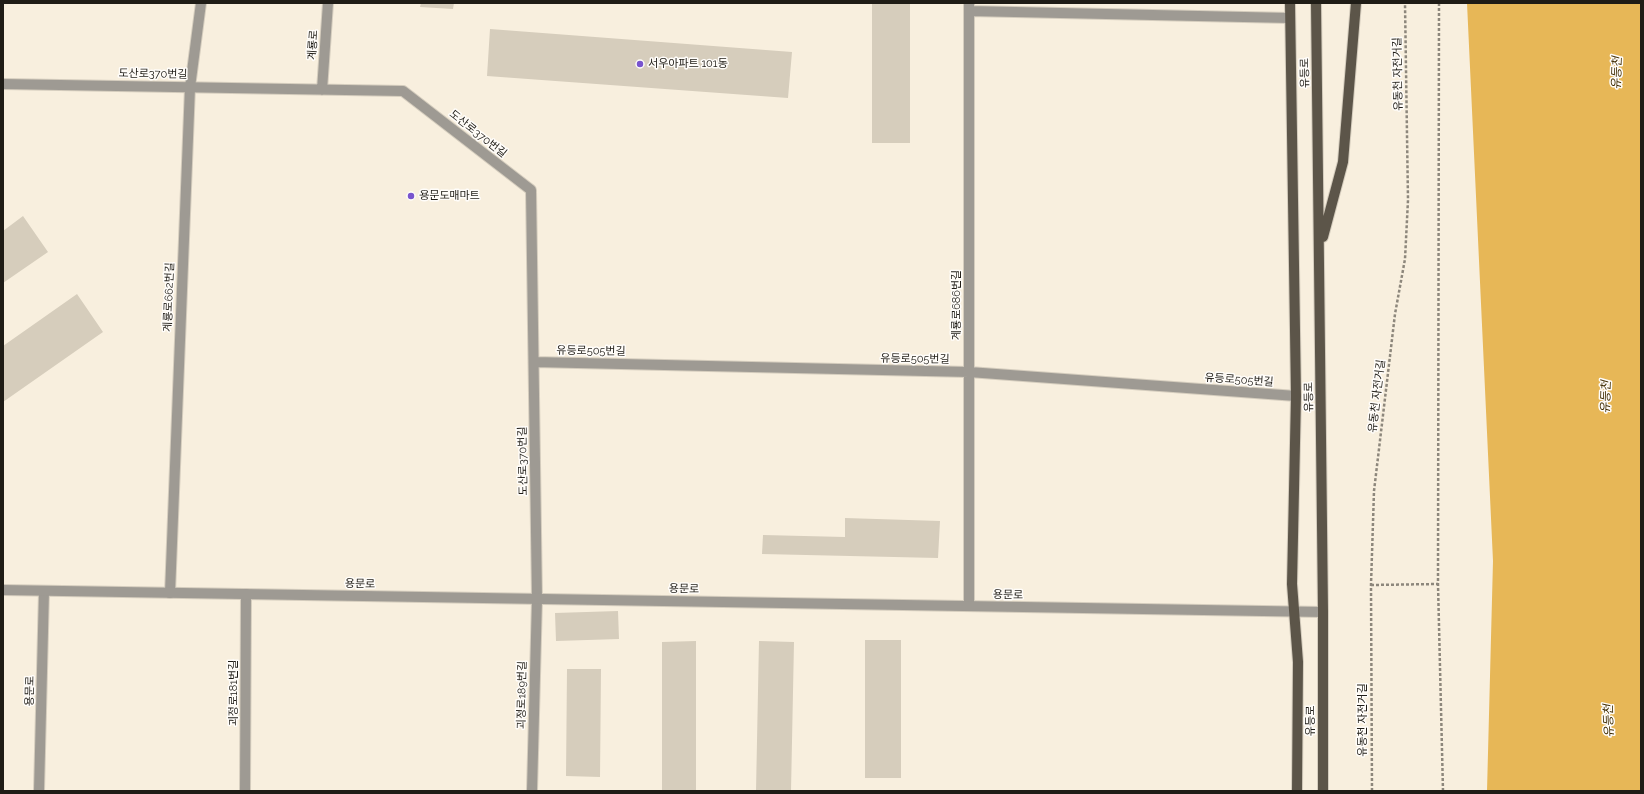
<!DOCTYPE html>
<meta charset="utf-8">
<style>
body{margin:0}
#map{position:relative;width:1644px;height:794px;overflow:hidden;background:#f8efde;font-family:Raleway,sans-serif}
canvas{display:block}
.frame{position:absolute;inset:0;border:4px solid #1f1c16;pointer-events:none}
</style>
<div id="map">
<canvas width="1644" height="794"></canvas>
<div class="frame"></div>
</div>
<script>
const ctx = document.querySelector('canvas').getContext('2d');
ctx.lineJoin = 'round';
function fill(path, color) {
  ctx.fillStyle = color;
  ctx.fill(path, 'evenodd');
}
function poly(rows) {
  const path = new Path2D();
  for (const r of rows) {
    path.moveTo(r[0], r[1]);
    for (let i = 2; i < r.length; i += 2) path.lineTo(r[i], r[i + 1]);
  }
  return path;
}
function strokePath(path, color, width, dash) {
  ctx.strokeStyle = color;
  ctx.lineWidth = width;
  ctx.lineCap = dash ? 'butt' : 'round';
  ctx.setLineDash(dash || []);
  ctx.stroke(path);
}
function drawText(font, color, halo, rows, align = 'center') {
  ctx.font = font + ' Raleway,"Noto Sans KR",sans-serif';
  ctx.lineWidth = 3;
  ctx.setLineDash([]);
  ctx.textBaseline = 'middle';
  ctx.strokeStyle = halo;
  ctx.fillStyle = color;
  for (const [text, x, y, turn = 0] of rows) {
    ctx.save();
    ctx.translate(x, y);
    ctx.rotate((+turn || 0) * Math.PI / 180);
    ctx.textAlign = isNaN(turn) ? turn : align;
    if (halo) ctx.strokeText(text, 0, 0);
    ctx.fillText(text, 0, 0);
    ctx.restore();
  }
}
fill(poly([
 [1467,3,1641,3,1641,791,1487,791,1493,561]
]), '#e7b757');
fill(poly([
 [421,3,454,3,453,9,420,7],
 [872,3,910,3,910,143,872,143],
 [490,29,792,52,788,98,487,76],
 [23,216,48,252,3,283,3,231],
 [77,294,103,332,3,402,3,346],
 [845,518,940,521,938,558,762,554,763,535,845,537],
 [618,611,619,639,556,641,555,613],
 [865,640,901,640,901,778,865,778],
 [696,641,696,791,662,791,662,642],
 [759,641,794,642,791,791,756,791],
 [567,669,601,669,600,777,566,776]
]), '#d6cdbc');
const service = poly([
 [170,593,190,87,201,3]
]);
const minor = poly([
 [969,3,969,606],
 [969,11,1290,18],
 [3,84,403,91,531,190,537,599,532,791],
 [322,90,328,3],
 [534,362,969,372,1296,396],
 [39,791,44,591],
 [245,791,246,594]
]);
const tertiary = poly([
 [3,590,1323,612]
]);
const primary = poly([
 [1290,3,1296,396,1292,584,1298,662,1297,791],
 [1316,3,1323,612,1323,791],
 [1323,237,1343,162,1356,3]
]);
strokePath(service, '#d5cdbe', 12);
strokePath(minor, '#d5cdbe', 12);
strokePath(tertiary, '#d5cdbe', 12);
strokePath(primary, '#d5cdbe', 12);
strokePath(poly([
 [1439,3,1438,584,1443,791],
 [1371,585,1438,584],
 [1372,791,1371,585,1374,491,1395,314,1405,259,1408,200,1405,3]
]), '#8d877c', 2.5, [3, 2]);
strokePath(service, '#9e9a93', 10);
strokePath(minor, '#9e9a93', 10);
strokePath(tertiary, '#9e9a93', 10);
strokePath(primary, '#5c5549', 10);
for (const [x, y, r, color] of [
 [640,64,4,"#7854ce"],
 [411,196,4,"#7854ce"]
]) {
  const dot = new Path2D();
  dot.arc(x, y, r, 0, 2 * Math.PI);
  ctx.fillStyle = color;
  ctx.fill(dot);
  strokePath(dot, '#fffdfa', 1.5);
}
drawText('11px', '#1f1c16', '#fffdfa', [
 ["계룡로",313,45,-86],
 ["유등로",1305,73,-91],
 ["도산로370번길",153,74,1],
 ["유동천 자전거길",1398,74,-91],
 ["도산로370번길",478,134,38],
 ["계룡로662번길",169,297,-88],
 ["계룡로686번길",957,305,-90],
 ["유등로505번길",591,351,1],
 ["유등로505번길",915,359,1],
 ["유등로505번길",1239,380,4],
 ["유동천 자전거길",1377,396,-83],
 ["유등로",1309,397,-91],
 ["도산로370번길",523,461,-91],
 ["용문로",360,584,1],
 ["용문로",684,589,1],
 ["용문로",1008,595,1],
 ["용문로",30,691,-89],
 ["괴정로181번길",234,693,-90],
 ["괴정로189번길",522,695,-89],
 ["유동천 자전거길",1363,720,-90],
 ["유등로",1311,721,-90]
]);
drawText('11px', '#1f1c16', '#fffdfa', [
 ["서우아파트 101동",648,64],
 ["용문도매마트",419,196]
], 'left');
drawText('italic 12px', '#3e2b00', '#fffdfa', [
 ["유등천",1617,73,-88],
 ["유등천",1606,397,-88],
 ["유등천",1609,721,-92]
]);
</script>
